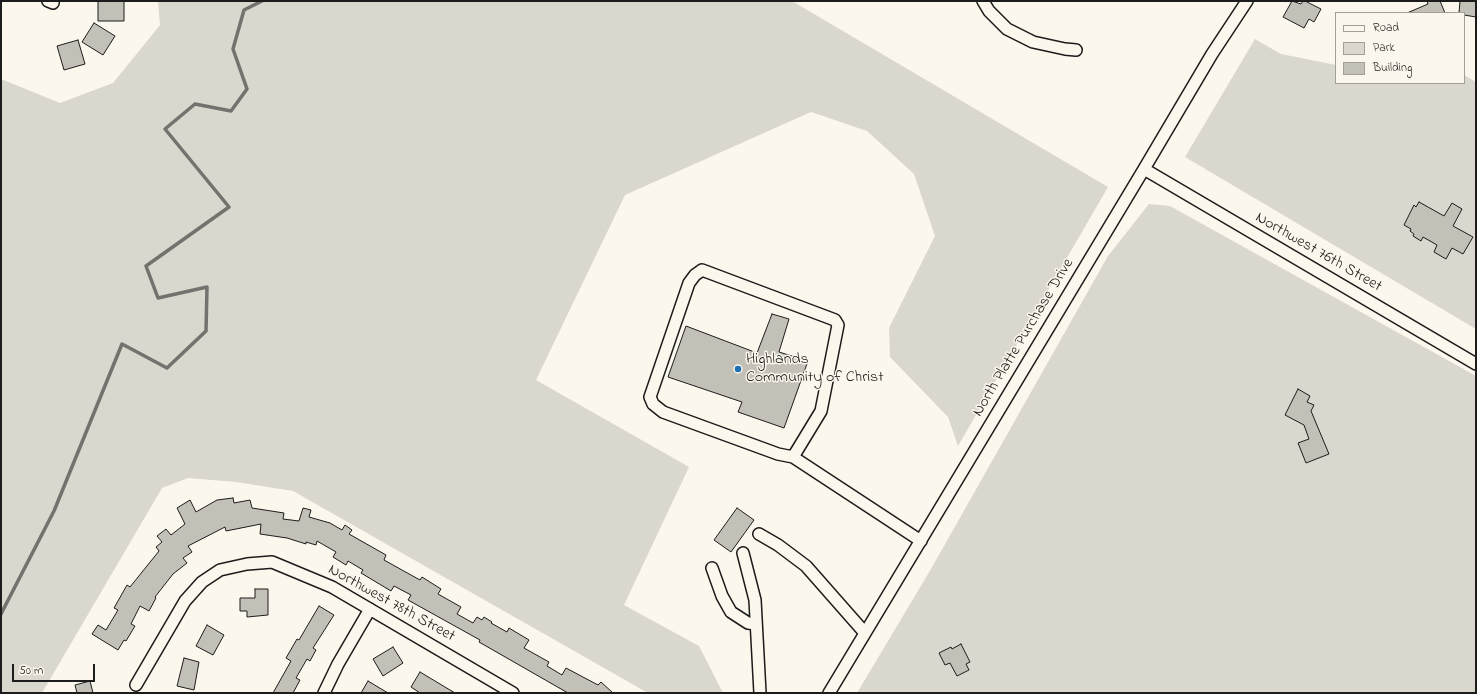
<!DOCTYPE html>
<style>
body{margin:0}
#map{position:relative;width:1477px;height:694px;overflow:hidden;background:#fbf7ec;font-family:"Indie Flower",sans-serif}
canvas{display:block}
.frame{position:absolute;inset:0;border:2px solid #1c1c1c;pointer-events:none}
.legend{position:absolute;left:1335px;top:12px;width:130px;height:72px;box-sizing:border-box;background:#fbf7ec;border:1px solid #a29f99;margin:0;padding:5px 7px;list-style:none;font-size:12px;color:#1c1c1c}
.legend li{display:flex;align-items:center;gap:8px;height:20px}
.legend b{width:20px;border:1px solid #a29f99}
.scale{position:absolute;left:12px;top:664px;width:83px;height:18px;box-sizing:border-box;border:2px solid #1c1c1c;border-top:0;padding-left:5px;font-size:12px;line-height:14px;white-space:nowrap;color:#1c1c1c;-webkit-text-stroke:3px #fbf7ec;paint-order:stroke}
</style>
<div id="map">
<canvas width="1477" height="694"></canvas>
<div class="frame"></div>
<ul class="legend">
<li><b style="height:5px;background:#fbf7ec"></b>Road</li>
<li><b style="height:11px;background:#dad7ce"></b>Park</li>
<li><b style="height:11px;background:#c3c0b8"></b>Building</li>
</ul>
<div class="scale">50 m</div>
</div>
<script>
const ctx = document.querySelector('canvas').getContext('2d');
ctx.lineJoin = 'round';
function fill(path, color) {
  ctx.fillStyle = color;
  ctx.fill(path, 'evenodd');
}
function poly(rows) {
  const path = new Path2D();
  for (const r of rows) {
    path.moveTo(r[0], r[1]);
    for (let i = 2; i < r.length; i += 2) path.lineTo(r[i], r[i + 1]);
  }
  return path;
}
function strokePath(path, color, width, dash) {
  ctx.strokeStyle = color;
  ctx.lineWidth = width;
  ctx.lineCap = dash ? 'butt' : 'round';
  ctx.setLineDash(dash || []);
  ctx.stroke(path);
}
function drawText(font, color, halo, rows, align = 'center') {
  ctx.font = font + ' "Indie Flower",sans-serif';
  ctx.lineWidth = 3;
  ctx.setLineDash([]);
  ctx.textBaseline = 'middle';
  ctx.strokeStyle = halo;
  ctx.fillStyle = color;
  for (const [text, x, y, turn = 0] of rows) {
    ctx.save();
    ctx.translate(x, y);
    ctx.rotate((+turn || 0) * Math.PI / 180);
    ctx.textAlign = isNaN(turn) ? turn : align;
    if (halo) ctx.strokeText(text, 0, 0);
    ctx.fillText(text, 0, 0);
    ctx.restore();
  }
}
fill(poly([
 [158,1,792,1,1108,187,958,446,948,417,890,357,889,328,935,236,914,174,867,131,811,112,625,195,536,380,689,467,624,605,699,646,723,693,648,693,293,491,236,482,188,478,162,488,42,693,1,693,1,79,60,103,113,83,160,25],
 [1255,39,1281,54,1336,65,1336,83,1464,83,1464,75,1476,82,1476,329,1185,157],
 [1149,204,1170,206,1476,376,1476,693,857,693,931,569,1108,256]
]), '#dad7ce');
strokePath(poly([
 [1,614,54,511,122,344,167,368,206,331,207,287,158,298,146,266,229,207,165,129,195,104,231,111,247,89,233,49,244,10,262,1]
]), '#74726e', 3.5);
const building = poly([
 [98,1,124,1,124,21,98,21,98,1],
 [1292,1,1301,4,1303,1,1305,1,1321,9,1314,22,1309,19,1304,28,1283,17,1292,1],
 [1427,1,1440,1,1445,13,1407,13,1428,4,1427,1],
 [1460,1,1476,1,1476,17,1464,15,1464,13,1459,13,1460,1],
 [94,23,115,36,103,55,82,42,94,23],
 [78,40,85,64,64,70,57,46,78,40],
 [1419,202,1444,216,1452,203,1462,209,1453,226,1473,237,1463,254,1452,248,1446,259,1434,252,1437,245,1423,237,1421,241,1413,236,1414,234,1410,231,1411,229,1404,225,1414,205,1416,207,1419,202],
 [772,314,789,319,779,352,808,361,784,428,738,412,742,402,668,377,686,326,757,353,772,314],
 [1298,389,1310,396,1307,402,1314,405,1311,411,1329,454,1306,463,1298,443,1309,439,1304,425,1285,415,1298,389],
 [233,498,234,503,250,500,252,508,284,513,283,519,299,521,303,508,311,510,309,517,330,523,342,530,345,525,352,530,349,534,386,555,384,560,420,580,422,577,441,589,438,594,461,607,457,614,473,623,477,617,482,620,484,617,492,622,491,623,507,632,509,628,529,640,524,648,549,662,547,666,562,675,566,668,598,685,601,682,613,693,568,693,479,642,480,640,408,600,411,595,394,586,391,591,361,573,363,570,348,561,346,565,333,557,336,552,317,541,316,545,306,542,306,544,287,538,260,534,261,524,226,531,225,527,188,546,192,552,183,558,187,563,173,574,155,597,156,598,149,611,140,606,131,624,135,626,126,641,124,640,118,650,92,634,98,625,106,630,118,610,114,608,127,585,130,587,159,551,156,547,162,542,157,536,166,529,171,535,185,524,177,508,190,500,196,512,217,500,233,498],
 [737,508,754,520,731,552,714,540,737,508],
 [255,589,268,589,268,615,247,617,247,611,240,611,240,598,255,598,255,589],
 [319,606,334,615,313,648,316,650,310,661,307,659,296,678,300,680,293,693,273,693,291,661,286,658,297,639,299,640,319,606],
 [207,625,224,635,213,655,196,646,207,625],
 [961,644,970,662,966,664,969,670,957,676,950,663,945,665,939,653,951,647,952,649,961,644],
 [393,647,403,663,383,676,373,659,393,647],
 [184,658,199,662,194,690,177,686,184,658],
 [420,672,455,693,420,693,411,687,420,672],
 [90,681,93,693,77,693,75,685,90,681],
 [368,681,388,693,361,693,368,681]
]);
fill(building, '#c3c0b8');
strokePath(building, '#1c1c1c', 1);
const minor = poly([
 [48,1,53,3],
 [983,1,989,11,1007,29,1033,42,1065,49,1076,50],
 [1144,169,1476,364],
 [793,457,778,454,663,412,653,404,650,397,689,283,695,275,702,270,835,320,838,325,821,411,793,457,921,541],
 [759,534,778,545,806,566,865,633],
 [743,553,755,600,760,693],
 [712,568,722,596,731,612,748,623,756,624],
 [136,685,185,601,202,582,220,570,247,564,272,562,332,587,513,693],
 [324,693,338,664,370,609],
 [829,693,1144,169,1212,54,1247,1]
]);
strokePath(minor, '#1c1c1c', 14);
strokePath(minor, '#fbf7ec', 11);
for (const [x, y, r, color] of [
 [738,369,4,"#1f6fb2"]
]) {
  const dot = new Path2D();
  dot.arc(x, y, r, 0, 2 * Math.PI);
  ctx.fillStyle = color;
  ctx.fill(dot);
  strokePath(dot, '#fbf7ec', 1.5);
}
drawText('16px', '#1c1c1c', '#fbf7ec', [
 ["Northwest 76th Street",1318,253,30],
 ["North Platte Purchase Drive",1024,338,-59],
 ["Northwest 78th Street",391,604,29]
]);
drawText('16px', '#1c1c1c', '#fbf7ec', [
 ["Highlands",746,360],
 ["Community of Christ",746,378]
], 'left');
</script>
